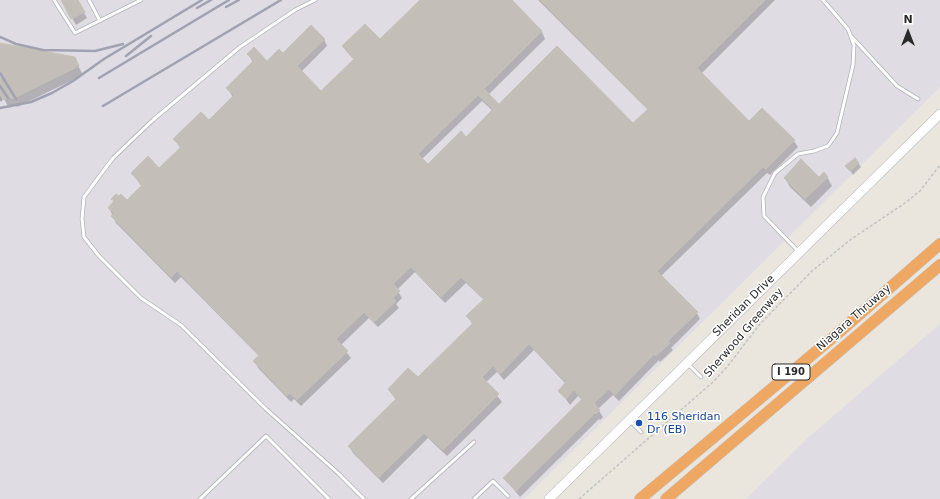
<!DOCTYPE html>
<style>
body{margin:0}
#map{position:relative;width:940px;height:499px;overflow:hidden;background:#eae5dd;font-family:"DejaVu Sans",sans-serif}
canvas{display:block}
.north{position:absolute;left:888px;top:12px;width:40px;height:40px;-webkit-text-stroke:3px #fff;paint-order:stroke;rotate:0deg;font-size:11px;font-weight:700;line-height:16px;text-align:center;color:#2a2a2a}
.north::after{content:'';display:block;margin:auto;width:14px;height:18px;background:#2a2a2a;clip-path:polygon(50% 0,100% 100%,50% 72%,0 100%)}
</style>
<div id="map">
<canvas width="940" height="499"></canvas>
<div class="north">N</div>
</div>
<script>
const ctx = document.querySelector('canvas').getContext('2d');
ctx.lineJoin = 'round';
function fill(path, color) {
  ctx.fillStyle = color;
  ctx.fill(path, 'evenodd');
}
function poly(rows) {
  const path = new Path2D();
  for (const r of rows) {
    path.moveTo(r[0], r[1]);
    for (let i = 2; i < r.length; i += 2) path.lineTo(r[i], r[i + 1]);
  }
  return path;
}
function strokePath(path, color, width, dash) {
  ctx.strokeStyle = color;
  ctx.lineWidth = width;
  ctx.lineCap = dash ? 'butt' : 'round';
  ctx.setLineDash(dash || []);
  ctx.stroke(path);
}
function drawText(font, color, halo, rows, align = 'center') {
  ctx.font = font + ' "DejaVu Sans",sans-serif';
  ctx.lineWidth = 3;
  ctx.setLineDash([]);
  ctx.textBaseline = 'middle';
  ctx.strokeStyle = halo;
  ctx.fillStyle = color;
  for (const [text, x, y, turn = 0] of rows) {
    ctx.save();
    ctx.translate(x, y);
    ctx.rotate((+turn || 0) * Math.PI / 180);
    ctx.textAlign = isNaN(turn) ? turn : align;
    if (halo) ctx.strokeText(text, 0, 0);
    ctx.fillText(text, 0, 0);
    ctx.restore();
  }
}
fill(poly([
 [0,0,940,0,940,87,524,499,0,499],
 [940,324,940,499,746,499,810,436]
]), '#dfdde3');
fill(poly([
 [62,0,77,0,87,18,76,25],
 [422,0,510,0,542,32,545,39,488,95,499,106,633,124,648,110,538,0,775,0,701,74,749,122,794,141,798,147,770,175,767,173,661,276,697,313,700,319,671,348,673,350,660,362,659,360,619,401,613,395,598,409,603,417,600,420,599,419,520,497,504,478,582,400,578,396,570,405,560,391,566,384,534,350,504,380,497,372,486,382,502,402,447,456,428,438,383,483,353,453,349,446,396,400,389,389,418,379,473,325,467,316,484,300,466,283,445,303,415,272,397,290,402,298,396,304,399,308,378,327,369,318,341,345,351,358,301,406,294,399,291,402,258,368,255,361,259,356,181,277,175,283,116,223,109,208,114,202,113,199,127,201,142,187,132,173,159,170,181,149,174,139,209,121,233,97,227,88,253,62,248,54,267,63,283,54,324,39,327,46,301,72,321,92,354,60,343,47,380,41],
 [482,101,493,111,466,138,428,165,422,159],
 [0,44,74,58,83,75,17,107,16,105,9,108,4,99,0,101,0,79,4,77,0,68],
 [858,163,861,167,853,175,847,166],
 [827,177,832,186,811,207,790,187,785,178]
]), '#0003');
const building = poly([
 [61,0,78,0,85,12,71,19,61,0],
 [420,0,512,0,542,31,484,89,499,104,557,46,633,123,648,109,540,0,765,0,697,68,749,121,762,108,795,140,766,169,763,167,657,271,698,312,668,341,670,343,656,356,654,354,615,395,609,389,594,403,600,410,596,414,595,413,516,491,503,478,582,399,574,390,566,399,558,391,566,382,529,344,500,374,493,366,482,377,499,394,443,450,424,433,378,478,348,446,396,399,388,389,408,368,418,377,473,323,466,316,484,299,461,277,441,297,411,267,393,284,400,291,393,298,396,301,374,322,364,312,336,339,348,351,297,400,290,393,287,396,253,361,259,355,177,271,171,277,111,216,114,213,108,208,114,201,111,199,116,194,119,196,121,194,127,200,142,185,131,173,148,156,159,168,181,147,173,139,201,112,209,120,234,95,226,88,254,60,247,54,254,47,267,61,279,49,283,53,311,25,325,39,297,66,321,91,354,59,342,46,365,24,380,39,420,0],
 [478,95,493,109,466,137,461,131,428,164,418,154,478,95],
 [0,43,75,57,79,66,12,99,10,97,3,100,0,94,0,78,3,77,0,70,0,43],
 [855,158,859,163,850,171,845,166,855,158],
 [801,159,819,177,824,172,828,177,805,199,784,178,801,159]
]);
fill(building, '#c3bfb8');
strokePath(building, '#c5c1b7', 1);
const service = poly([
 [54,0,75,33,141,0],
 [89,0,100,21],
 [315,0,295,10,240,47,153,120,113,158,84,197,82,219,84,237,99,256,141,298,181,325,266,409,339,474,364,499],
 [852,37,897,86,918,99],
 [798,251,764,216,763,197,775,173,798,154,814,151,828,146,837,133,853,65,854,45,848,29,823,0],
 [688,364,701,377],
 [630,421,641,432],
 [200,499,266,436,329,499],
 [411,499,474,442],
 [474,499,493,481,508,496]
]);
const secondary = poly([
 [549,499,940,114]
]);
const motorway = poly([
 [640,499,837,334,940,244],
 [666,499,940,265]
]);
strokePath(service, '#b0b2bc', 4.5);
strokePath(secondary, '#b0b2bc', 10);
strokePath(motorway, '#c3c3c3', 12);
strokePath(poly([
 [579,499,713,382,727,367,760,324,812,271,850,240,905,203,920,191,940,165]
]), '#c3c3c3', 1.5, [3, 2]);
strokePath(service, '#fff', 3);
strokePath(secondary, '#fff', 9);
strokePath(motorway, '#efa863', 11);
strokePath(poly([
 [226,7,239,0],
 [197,8,211,0],
 [0,37,16,44,43,50,95,51,123,44],
 [126,56,151,36],
 [0,73,16,99],
 [99,78,229,0],
 [0,86,8,98],
 [0,98,1,100],
 [103,106,281,0],
 [0,108,31,102,52,93,73,81,104,59,202,0]
]), '#a0a2b2', 2.5);
for (const [x, y, r, color] of [
 [639,423,4,"#1a4fb4"]
]) {
  const dot = new Path2D();
  dot.arc(x, y, r, 0, 2 * Math.PI);
  ctx.fillStyle = color;
  ctx.fill(dot);
  strokePath(dot, '#fff', 1.5);
}
for (const [x, y, w] of [
 [791,372,38]
]) {
  const box = new Path2D();
  box.roundRect(x - w / 2, y - 8, w, 16, 3);
  ctx.fillStyle = '#fff';
  ctx.fill(box);
  strokePath(box, '#2a2a2a', 1);
}
drawText('bold 10px', '#2a2a2a', null, [
 ["I 190",791,372]
]);
drawText('11px', '#2a2a2a', '#fff', [
 ["Sheridan Drive",744,306,-45],
 ["Niagara Thruway",854,318,-41],
 ["Sherwood Greenway",744,333,-49]
]);
drawText('11px', '#164399', '#fff', [
 ["116 Sheridan",647,417],
 ["Dr (EB)",647,430]
], 'left');
</script>
